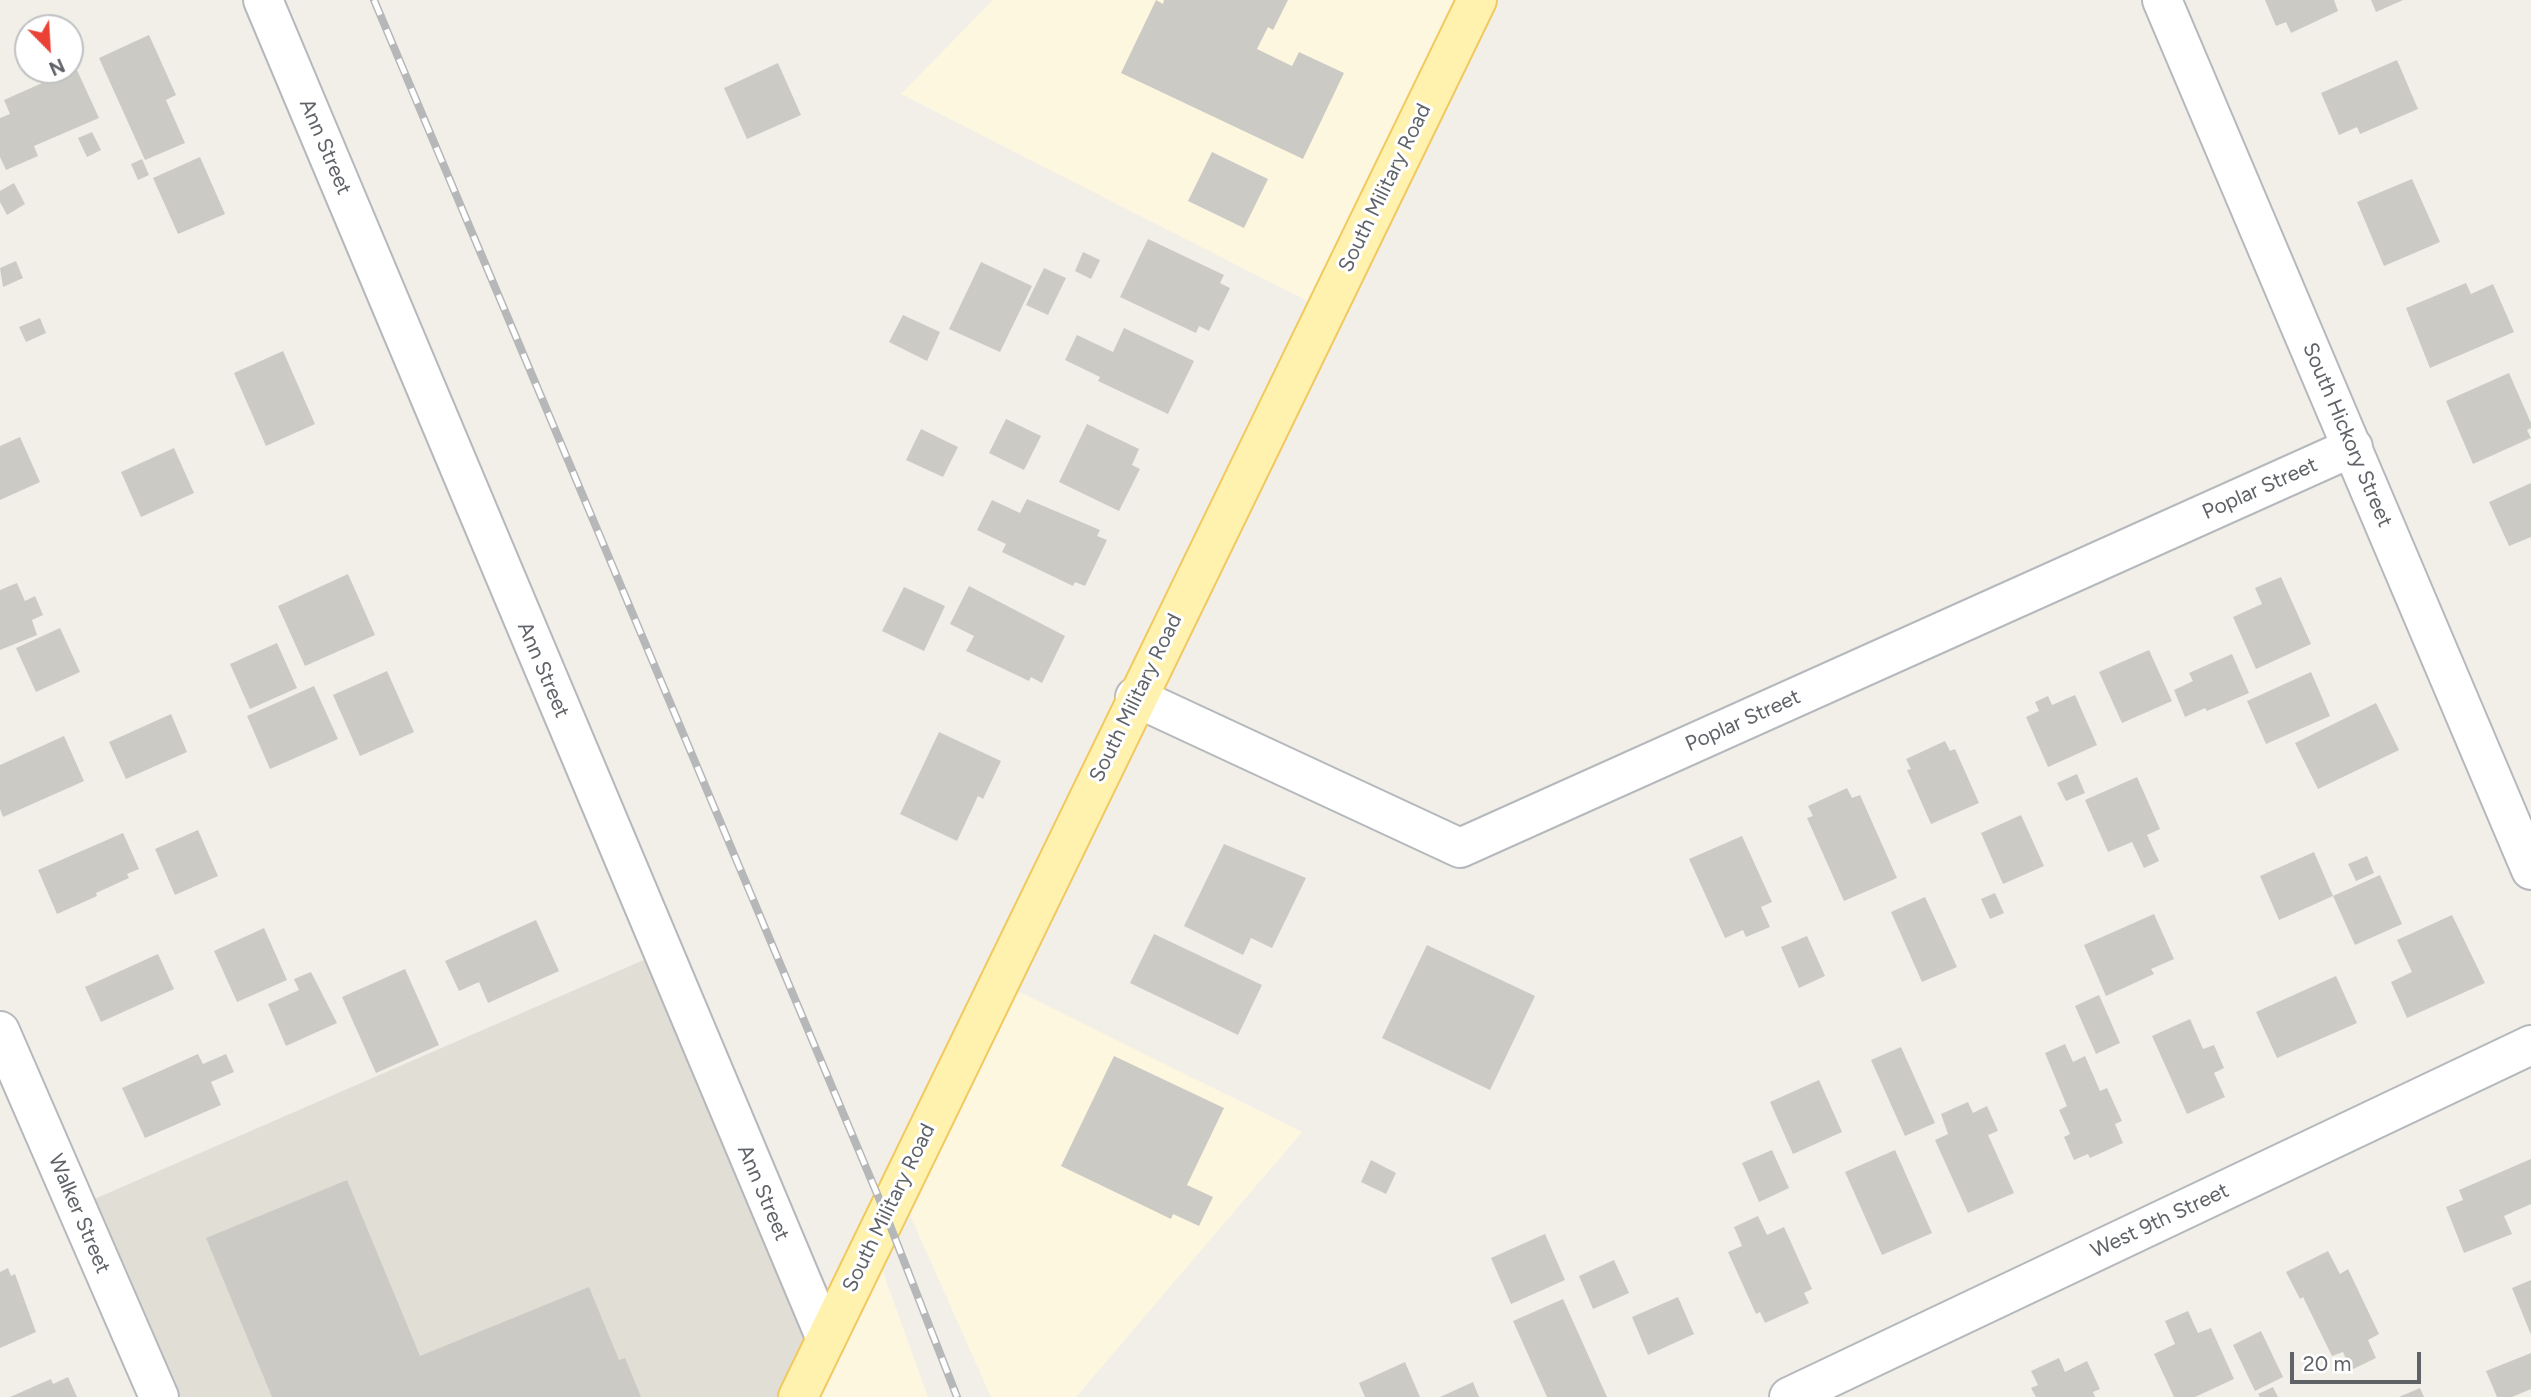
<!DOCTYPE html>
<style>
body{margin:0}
#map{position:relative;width:2531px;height:1397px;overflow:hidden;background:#f1efe8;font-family:Figtree,sans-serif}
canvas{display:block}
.north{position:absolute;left:14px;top:14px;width:70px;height:70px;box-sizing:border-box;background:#fff;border:2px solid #bfc1c3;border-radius:50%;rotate:156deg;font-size:19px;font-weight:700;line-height:28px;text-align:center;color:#5f6368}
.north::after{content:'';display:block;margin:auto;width:24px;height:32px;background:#ea4335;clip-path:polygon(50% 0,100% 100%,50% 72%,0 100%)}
.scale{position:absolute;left:2290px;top:1352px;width:131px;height:32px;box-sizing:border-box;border:4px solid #5f6368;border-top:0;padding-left:9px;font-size:21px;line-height:24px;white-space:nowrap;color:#5f6368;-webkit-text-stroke:5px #fff;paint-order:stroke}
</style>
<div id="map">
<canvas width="2531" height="1397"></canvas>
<div class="north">N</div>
<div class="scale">20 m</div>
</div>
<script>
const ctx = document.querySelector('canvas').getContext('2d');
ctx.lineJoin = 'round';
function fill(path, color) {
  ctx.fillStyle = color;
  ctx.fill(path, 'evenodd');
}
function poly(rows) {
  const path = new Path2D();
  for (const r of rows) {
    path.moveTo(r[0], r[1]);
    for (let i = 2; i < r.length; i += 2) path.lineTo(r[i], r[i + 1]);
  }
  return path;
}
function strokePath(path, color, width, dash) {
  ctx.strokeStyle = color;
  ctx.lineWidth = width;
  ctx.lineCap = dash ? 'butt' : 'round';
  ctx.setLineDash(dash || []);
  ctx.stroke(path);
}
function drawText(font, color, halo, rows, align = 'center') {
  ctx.font = font + ' Figtree,sans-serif';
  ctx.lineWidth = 6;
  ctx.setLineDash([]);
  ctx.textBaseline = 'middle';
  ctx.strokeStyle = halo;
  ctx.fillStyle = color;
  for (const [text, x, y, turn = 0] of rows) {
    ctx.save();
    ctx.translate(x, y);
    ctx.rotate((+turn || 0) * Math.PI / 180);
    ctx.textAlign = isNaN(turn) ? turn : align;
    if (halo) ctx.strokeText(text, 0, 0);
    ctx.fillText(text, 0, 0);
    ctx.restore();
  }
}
fill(poly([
 [993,0,1477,0,1325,310,901,94],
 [999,982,1302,1132,1076,1397,991,1397,898,1188],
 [872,1242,928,1397,798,1397]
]), '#fef7e0');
fill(poly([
 [662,952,826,1339,798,1397,159,1397,76,1207]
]), '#e1ded6');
fill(poly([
 [1156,0,1163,4,1164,0,1288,0,1273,30,1268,27,1257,49,1292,66,1299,52,1344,73,1303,159,1121,73],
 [2265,0,2334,0,2338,11,2291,33,2286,22,2276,26],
 [2371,0,2403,0,2376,12],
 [149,35,176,95,166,100,185,143,145,160,99,58],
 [2397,60,2418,109,2360,134,2357,127,2339,135,2321,93],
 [778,63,801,115,747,139,724,88],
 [76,68,99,118,34,146,38,156,6,170,0,157,0,118,10,114,4,100],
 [92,132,101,150,87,157,78,138],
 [1212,152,1268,179,1244,228,1188,201],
 [200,157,225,214,178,234,153,178],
 [142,159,149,175,138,180,131,164],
 [2412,179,2440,242,2384,266,2357,202],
 [14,183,25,204,7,215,0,202,0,191],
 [1148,239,1224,275,1220,283,1230,288,1209,331,1199,326,1196,333,1120,297],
 [1083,252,1100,260,1091,279,1075,271],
 [16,261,23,278,3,287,0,268],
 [981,262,1032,286,1000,352,949,329],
 [1044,268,1066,278,1048,315,1026,305],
 [2466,283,2471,294,2493,284,2514,332,2430,368,2406,308],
 [903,315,940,332,927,361,889,342],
 [40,318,46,333,26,342,19,327],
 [1124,328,1194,361,1168,414,1098,381,1100,377,1065,360,1077,335,1113,352],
 [283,351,315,424,266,446,234,373],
 [2509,373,2531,423,2531,428,2527,430,2531,438,2473,464,2446,401],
 [1006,419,1041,436,1024,470,989,453],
 [1087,424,1139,449,1132,465,1140,469,1119,511,1059,482],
 [921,429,958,447,943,477,906,460],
 [20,437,40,482,0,500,0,446],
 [174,448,194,493,141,517,121,472],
 [2531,483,2531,537,2509,546,2489,502],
 [1027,499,1100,530,1097,536,1107,540,1085,586,1075,582,1073,586,1002,552,1006,544,977,530,992,500,1020,513],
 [348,574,375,635,305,666,278,606],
 [2281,577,2311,644,2256,669,2233,617,2262,604,2255,588],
 [17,583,25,601,35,596,43,615,32,620,37,635,0,650,0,590],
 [969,586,1065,636,1042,683,1031,677,1029,681,966,651,974,636,950,624],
 [904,587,945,606,924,651,882,631],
 [60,628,80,672,36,692,16,648],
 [277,643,297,688,250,709,230,664],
 [2149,650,2172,701,2122,723,2099,672],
 [2232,654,2249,693,2207,711,2205,708,2185,717,2174,690,2193,681,2189,673],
 [387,671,414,732,360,756,333,695],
 [2311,672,2330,716,2266,744,2247,701],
 [314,686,338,739,270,769,247,716],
 [2075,695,2097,745,2048,767,2026,717,2039,711,2035,702,2048,696,2052,705],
 [2376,703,2399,750,2318,789,2295,743],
 [171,714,187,752,126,779,109,742],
 [939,732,1001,761,983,799,978,796,957,841,900,814],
 [64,736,84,781,3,817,0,809,0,765],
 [1945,741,1950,751,1955,749,1979,803,1931,824,1907,770,1911,769,1906,759],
 [2077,774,2085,793,2066,801,2057,783],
 [2137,777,2160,829,2147,835,2159,861,2144,868,2132,842,2108,852,2085,800],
 [1847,788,1852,798,1860,795,1897,878,1844,901,1807,818,1813,816,1808,806],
 [2021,815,2044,866,2003,884,1981,833],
 [198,830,218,876,175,895,155,849],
 [123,833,139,869,127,874,129,878,96,893,97,896,57,914,38,870],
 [1742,836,1772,902,1761,907,1770,927,1746,937,1743,930,1725,938,1689,859],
 [1224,844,1306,878,1272,948,1251,938,1243,955,1184,926],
 [2314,852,2333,896,2279,920,2260,876],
 [2367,856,2374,873,2356,881,2348,864],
 [2380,875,2402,924,2355,945,2333,896],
 [1995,893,2004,913,1990,919,1981,899],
 [1925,897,1957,967,1922,982,1891,912],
 [2154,914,2174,959,2151,969,2154,974,2106,996,2084,945],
 [2452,915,2485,983,2407,1018,2391,982,2412,972,2397,940],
 [536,920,559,971,488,1003,479,982,459,991,445,961],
 [264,928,287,980,237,1002,214,951],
 [1154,934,1262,985,1238,1035,1130,983],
 [1807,936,1825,976,1799,988,1781,947],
 [1427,945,1535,996,1490,1090,1382,1038],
 [158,954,174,989,101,1022,85,987],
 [405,969,439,1045,376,1073,342,997],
 [311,972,337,1023,286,1046,268,1004,299,990,294,979],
 [2336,976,2357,1023,2277,1058,2256,1012],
 [2099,995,2120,1043,2096,1054,2075,1006],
 [2190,1019,2203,1049,2214,1045,2224,1068,2214,1073,2225,1097,2187,1114,2152,1036],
 [2065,1044,2073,1062,2085,1056,2100,1091,2107,1088,2122,1121,2115,1124,2123,1143,2090,1158,2088,1154,2074,1160,2064,1137,2070,1134,2059,1110,2067,1106,2045,1053],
 [1901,1047,1935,1123,1905,1136,1871,1060],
 [198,1054,203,1064,226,1054,234,1072,211,1082,221,1105,145,1138,122,1088],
 [1114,1056,1224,1108,1187,1185,1213,1197,1199,1226,1173,1214,1171,1219,1061,1166],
 [1819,1080,1842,1132,1793,1154,1770,1102],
 [1968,1102,1973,1113,1987,1106,1998,1131,1988,1135,2014,1193,1968,1213,1935,1140,1948,1134,1941,1114],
 [1772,1150,1789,1188,1759,1202,1742,1163],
 [1895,1150,1932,1233,1882,1255,1845,1172],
 [2531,1159,2531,1204,2504,1216,2512,1234,2464,1253,2446,1207,2463,1200,2459,1190],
 [1371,1160,1396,1173,1386,1194,1361,1182],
 [347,1180,420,1356,589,1287,619,1360,625,1358,641,1397,272,1397,206,1238],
 [1758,1216,1767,1235,1784,1227,1812,1289,1804,1293,1809,1303,1765,1323,1760,1312,1756,1314,1728,1252,1742,1246,1734,1227],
 [1545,1234,1565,1280,1511,1304,1491,1258],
 [2328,1251,2340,1274,2348,1269,2379,1334,2368,1340,2376,1358,2351,1370,2343,1352,2332,1356,2303,1297,2300,1299,2286,1272],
 [1614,1260,1629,1293,1593,1309,1579,1276],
 [8,1268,11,1276,15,1274,36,1332,0,1348,0,1272],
 [2531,1280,2531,1335,2512,1288],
 [1678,1297,1694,1334,1648,1355,1632,1317],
 [1563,1299,1607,1397,1547,1397,1513,1321],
 [2188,1311,2198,1333,2211,1328,2234,1379,2195,1397,2174,1397,2154,1354,2175,1344,2165,1321],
 [2261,1331,2283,1377,2255,1391,2233,1345],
 [2531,1353,2531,1389,2512,1397,2497,1397,2486,1371],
 [2059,1358,2065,1372,2087,1361,2100,1389,2093,1392,2095,1397,2036,1397,2031,1388,2038,1385,2031,1371],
 [1405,1362,1420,1397,1365,1397,1359,1383],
 [68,1377,77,1397,10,1397,51,1379,53,1384],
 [1473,1382,1479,1397,1440,1397],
 [2273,1387,2278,1397,2260,1397,2258,1394],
 [2420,1388,2424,1397,2399,1397]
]), '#cccac5');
const minor = poly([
 [263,0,826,1339],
 [2162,0,2531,870],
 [1135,697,1460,848,2353,447],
 [0,1031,159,1397],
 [1789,1397,2531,1045]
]);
const major = poly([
 [798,1397,1477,0]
]);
strokePath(minor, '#b5b8bc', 42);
strokePath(major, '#f2c960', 42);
strokePath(minor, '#fff', 38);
strokePath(major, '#fff2af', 38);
const rail = poly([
 [374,0,886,1215,957,1397]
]);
strokePath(rail, '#b6b7b8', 8);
strokePath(rail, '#fff', 5, [16]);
drawText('21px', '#5f6368', '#fff', [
 ["Ann Street",325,147,67],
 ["South Military Road",1385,188,-64],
 ["South Hickory Street",2347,435,67],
 ["Poplar Street",2260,489,-24],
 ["Ann Street",543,670,67],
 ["South Military Road",1136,698,-64],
 ["Poplar Street",1743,721,-24],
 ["Ann Street",763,1193,67],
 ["South Military Road",889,1208,-64],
 ["Walker Street",79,1214,67],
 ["West 9th Street",2160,1221,-25]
]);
</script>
